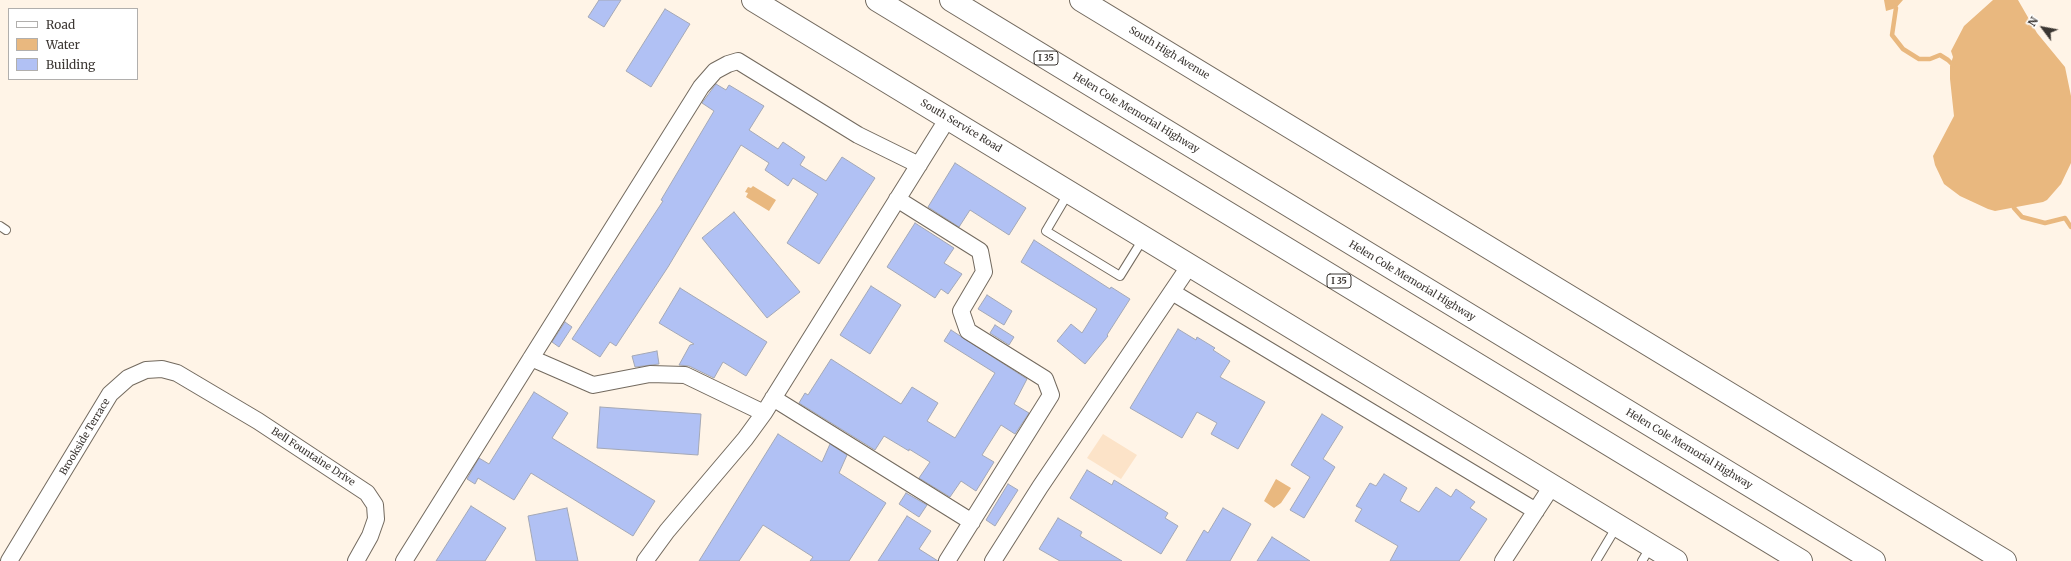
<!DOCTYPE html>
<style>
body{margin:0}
#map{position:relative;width:2071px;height:561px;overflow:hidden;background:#fff4e7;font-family:Merriweather,serif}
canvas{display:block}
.legend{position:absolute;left:8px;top:8px;width:130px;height:72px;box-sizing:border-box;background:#fff;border:1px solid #b1afad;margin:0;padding:5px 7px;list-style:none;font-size:12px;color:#3b3632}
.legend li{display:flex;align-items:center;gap:8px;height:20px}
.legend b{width:20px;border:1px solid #b1afad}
.north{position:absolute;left:2023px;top:8px;width:40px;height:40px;-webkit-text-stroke:3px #fff;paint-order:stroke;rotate:302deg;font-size:11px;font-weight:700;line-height:16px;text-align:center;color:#3b3632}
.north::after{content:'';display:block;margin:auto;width:14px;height:18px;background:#3b3632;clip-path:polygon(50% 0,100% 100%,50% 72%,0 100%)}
</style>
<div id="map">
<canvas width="2071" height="561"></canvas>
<ul class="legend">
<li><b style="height:5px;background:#fff"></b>Road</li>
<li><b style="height:11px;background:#e9b87f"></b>Water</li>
<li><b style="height:11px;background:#b1c1f4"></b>Building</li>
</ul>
<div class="north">N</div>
</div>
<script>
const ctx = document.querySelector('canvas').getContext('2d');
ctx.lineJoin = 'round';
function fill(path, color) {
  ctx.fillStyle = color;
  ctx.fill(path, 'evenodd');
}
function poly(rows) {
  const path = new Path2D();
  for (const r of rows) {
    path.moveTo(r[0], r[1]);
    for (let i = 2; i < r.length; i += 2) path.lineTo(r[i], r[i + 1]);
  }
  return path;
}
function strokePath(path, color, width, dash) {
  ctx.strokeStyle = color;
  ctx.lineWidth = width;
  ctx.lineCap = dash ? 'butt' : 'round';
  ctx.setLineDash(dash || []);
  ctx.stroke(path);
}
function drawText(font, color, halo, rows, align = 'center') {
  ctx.font = font + ' Merriweather,serif';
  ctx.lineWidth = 3;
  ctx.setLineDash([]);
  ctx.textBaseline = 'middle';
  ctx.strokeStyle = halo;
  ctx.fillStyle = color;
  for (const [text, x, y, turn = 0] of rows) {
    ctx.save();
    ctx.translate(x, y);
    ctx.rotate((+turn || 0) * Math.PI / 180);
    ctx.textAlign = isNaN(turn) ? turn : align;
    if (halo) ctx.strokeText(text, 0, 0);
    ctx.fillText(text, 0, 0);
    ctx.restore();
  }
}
fill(poly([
 [1103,434,1137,455,1121,479,1087,458]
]), '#fce3c8');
fill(poly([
 [1884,0,1903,0,1896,8,1886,11],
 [1993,0,2018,0,2037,33,2065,67,2071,96,2071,163,2061,184,2047,200,2043,202,1995,211,1988,209,1960,196,1944,184,1935,165,1933,156,1954,116,1950,79,1950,66,1953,57,1951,51,1964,26],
 [753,186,776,200,769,211,746,197,748,193,745,192,748,187,751,188],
 [1276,479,1291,488,1281,503,1274,508,1264,501]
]), '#e9b87f');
strokePath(poly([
 [1896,8,1892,35,1903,49,1919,59,1930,59,1940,55,1948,60,1953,65],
 [2014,208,2022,217,2045,223,2065,218,2071,227]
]), '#e9b87f', 4.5);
const building = poly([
 [599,0,621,0,604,27,588,17,599,0],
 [665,9,690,24,651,87,626,71,665,9],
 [716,84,726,90,729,85,764,106,749,130,778,149,783,142,805,157,800,165,826,181,842,157,875,178,819,264,787,243,818,194,793,178,788,186,765,170,769,163,741,145,668,267,616,346,610,342,600,357,572,339,663,201,661,200,714,111,702,103,716,84],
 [955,163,1026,208,1009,235,970,210,959,227,928,207,955,163],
 [734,212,800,292,767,318,702,238,734,212],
 [915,223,954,248,944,263,962,274,948,294,941,289,935,298,887,267,915,223],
 [1034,240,1110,289,1111,287,1130,299,1107,335,1108,336,1085,364,1057,341,1071,324,1082,333,1097,309,1021,262,1034,240],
 [871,286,901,305,870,354,840,335,871,286],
 [680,288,767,342,746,376,723,362,714,378,689,366,679,365,690,345,694,344,659,323,680,288],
 [987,295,1012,311,1004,325,978,309,987,295],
 [565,322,572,327,559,347,552,342,565,322],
 [995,325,1014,337,1009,345,990,333,995,325],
 [1178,329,1196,340,1197,337,1215,348,1213,350,1230,361,1220,377,1265,402,1238,449,1211,434,1217,423,1197,412,1182,438,1130,408,1178,329],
 [951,330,1027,379,1014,404,1029,413,1015,434,1001,425,982,455,994,462,976,491,961,481,950,497,919,478,930,462,909,449,909,451,884,436,875,450,799,403,805,393,808,395,831,359,901,404,912,387,938,403,927,421,955,438,995,373,944,341,951,330],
 [657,351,659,364,635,367,632,356,657,351],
 [534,392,568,413,552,438,655,501,633,536,531,473,514,500,478,478,475,484,467,479,479,458,489,464,534,392],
 [600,407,701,414,698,455,597,448,600,407],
 [1322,414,1343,427,1323,459,1335,467,1304,518,1290,510,1310,477,1291,465,1322,414],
 [778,434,822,462,830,444,847,455,839,473,886,503,849,561,810,561,813,557,763,525,739,561,699,561,778,434],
 [1087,470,1112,485,1114,480,1168,513,1165,518,1178,526,1161,554,1070,498,1087,470],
 [1384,474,1407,488,1400,501,1419,512,1436,487,1451,497,1456,489,1475,502,1470,508,1487,519,1459,561,1390,561,1398,546,1355,521,1362,509,1356,506,1370,483,1376,486,1384,474],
 [1008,484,1018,490,995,526,986,520,1008,484],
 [906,493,927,505,919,517,899,504,906,493],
 [471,506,506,528,485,561,436,561,471,506],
 [567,508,578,561,536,561,528,516,567,508],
 [1223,508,1251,524,1230,561,1186,561,1204,530,1208,533,1223,508],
 [907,516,931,531,919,549,938,561,878,561,907,516],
 [1058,518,1082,532,1080,536,1122,561,1060,561,1039,549,1058,518],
 [1272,537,1310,561,1257,561,1272,537]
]);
fill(building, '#b1c1f4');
strokePath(building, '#a4a8b6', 1);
const service = poly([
 [1069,192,1046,231,1120,276,1143,239],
 [0,226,6,230],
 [1596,561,1617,526],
 [1642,561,1651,546]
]);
const minor = poly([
 [897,199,980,251,984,272,961,311,968,331,1045,379,1051,395,947,561],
 [1172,292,1536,511],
 [531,358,593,385,650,374,685,375,764,413],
 [773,398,972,522],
 [9,561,110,394,128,378,146,370,162,369,177,373,258,421,367,493,375,505,376,519,370,536,356,561],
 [404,561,701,87,715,71,728,64,738,61,858,135,919,165],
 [645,561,667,531,745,439,764,413,948,118],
 [993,561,1040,487,1190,265],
 [1503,561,1552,486]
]);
const secondary = poly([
 [753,0,1676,561],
 [1081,0,2005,561]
]);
const motorway = poly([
 [877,0,1801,561],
 [951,0,1874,561]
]);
strokePath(service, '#736a5f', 10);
strokePath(minor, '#736a5f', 18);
strokePath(secondary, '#736a5f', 24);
strokePath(motorway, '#736a5f', 24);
strokePath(service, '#fff', 8);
strokePath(minor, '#fff', 16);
strokePath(secondary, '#fff', 22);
strokePath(motorway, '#fff', 22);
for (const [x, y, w] of [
 [1046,58,24],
 [1339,281,24]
]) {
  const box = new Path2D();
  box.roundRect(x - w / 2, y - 7, w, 14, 3);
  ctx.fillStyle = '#fff';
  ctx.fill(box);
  strokePath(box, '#3b3632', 1);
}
drawText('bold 9px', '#3b3632', null, [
 ["I 35",1046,58],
 ["I 35",1339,281]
]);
drawText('10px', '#3b3632', '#fff', [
 ["South High Avenue",1169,53,31],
 ["Helen Cole Memorial Highway",1136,113,31],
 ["South Service Road",961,126,31],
 ["Helen Cole Memorial Highway",1412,281,31],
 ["Brookside Terrace",85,437,-59],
 ["Helen Cole Memorial Highway",1689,449,31],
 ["Bell Fountaine Drive",313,457,33]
]);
</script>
